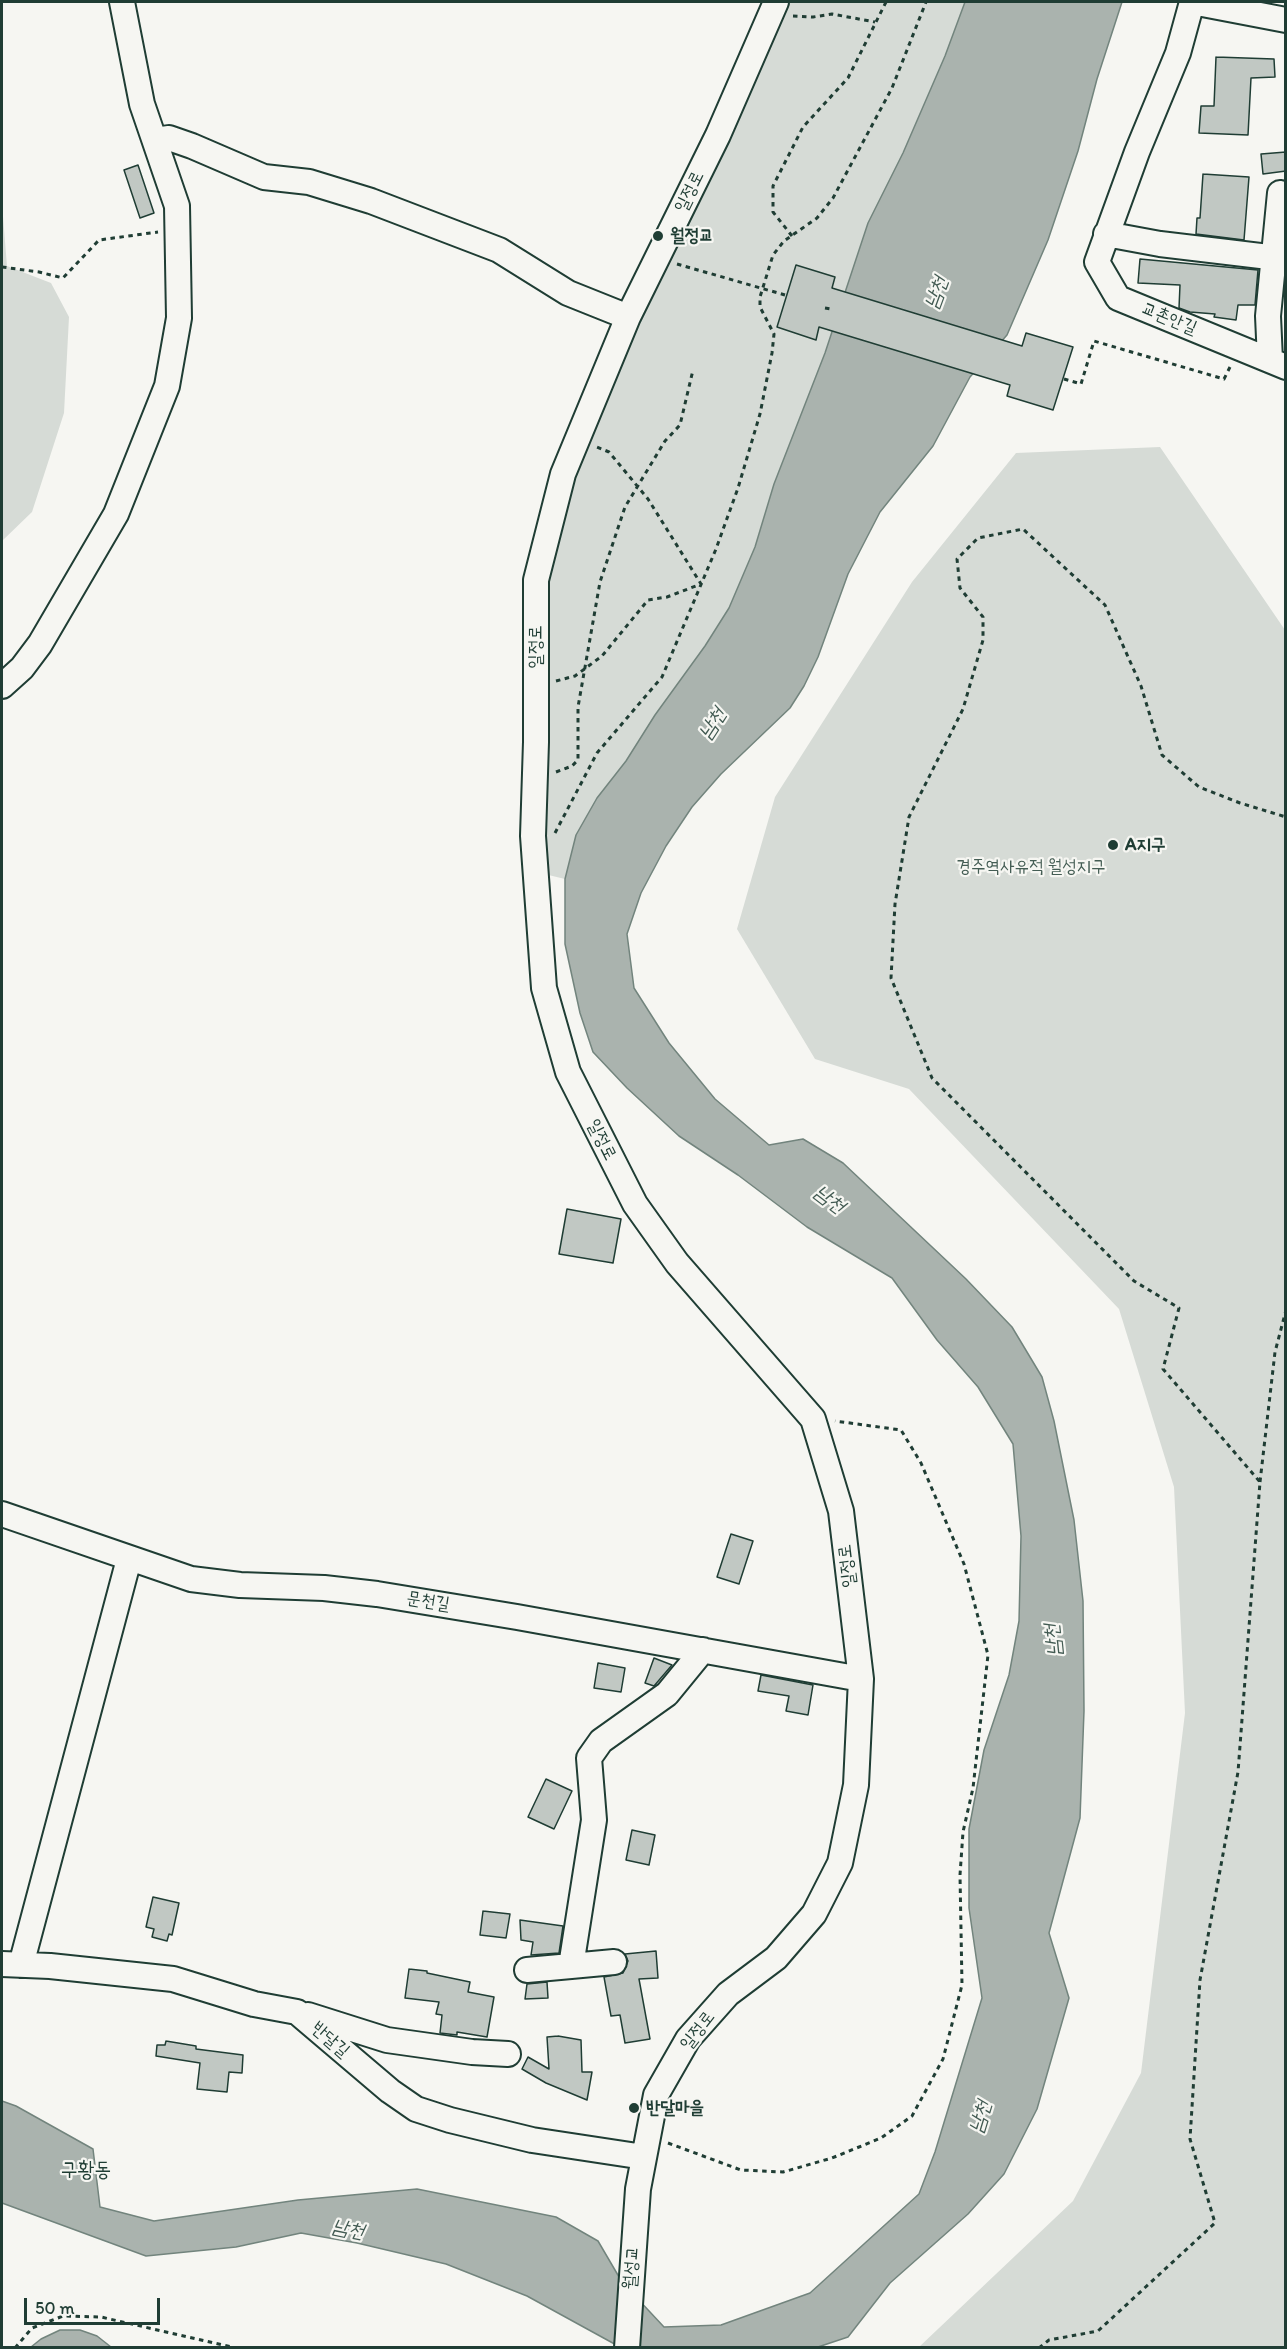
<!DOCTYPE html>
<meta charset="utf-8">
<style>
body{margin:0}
#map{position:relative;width:1287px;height:2349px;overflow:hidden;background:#f6f6f2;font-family:Itim,sans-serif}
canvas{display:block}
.frame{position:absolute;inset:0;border:3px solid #1f3d34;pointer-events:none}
.scale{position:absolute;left:24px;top:2298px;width:136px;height:27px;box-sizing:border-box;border:3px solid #1f3d34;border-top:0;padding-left:8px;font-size:18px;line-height:21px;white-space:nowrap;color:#1f3d34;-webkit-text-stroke:4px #f6f6f2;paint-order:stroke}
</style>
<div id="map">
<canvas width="1287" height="2349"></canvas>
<div class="frame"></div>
<div class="scale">50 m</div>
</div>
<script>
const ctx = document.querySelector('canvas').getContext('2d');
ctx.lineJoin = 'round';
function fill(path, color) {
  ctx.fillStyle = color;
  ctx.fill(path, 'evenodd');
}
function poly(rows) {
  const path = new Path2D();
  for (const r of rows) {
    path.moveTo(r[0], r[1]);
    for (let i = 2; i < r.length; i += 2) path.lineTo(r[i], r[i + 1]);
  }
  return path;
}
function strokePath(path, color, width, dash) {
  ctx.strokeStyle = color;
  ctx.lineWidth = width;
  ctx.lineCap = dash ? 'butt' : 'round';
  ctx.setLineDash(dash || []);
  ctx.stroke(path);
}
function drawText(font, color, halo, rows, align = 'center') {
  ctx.font = font + ' Itim,"Poor Story",sans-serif';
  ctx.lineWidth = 4.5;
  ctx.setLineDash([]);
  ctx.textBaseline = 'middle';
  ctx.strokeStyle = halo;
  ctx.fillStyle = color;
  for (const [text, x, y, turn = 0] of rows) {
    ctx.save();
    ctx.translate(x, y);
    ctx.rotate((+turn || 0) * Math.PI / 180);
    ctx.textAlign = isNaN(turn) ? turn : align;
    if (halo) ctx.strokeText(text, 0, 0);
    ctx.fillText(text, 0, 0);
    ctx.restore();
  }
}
fill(poly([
 [774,2,965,2,945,56,903,153,868,223,825,353,774,484,755,547,729,608,705,646,626,761,597,798,576,835,565,879,536,872,536,580,563,474],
 [2,204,7,266,51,283,69,317,64,413,32,512,2,541],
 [1160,447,1285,630,1285,2347,919,2347,1073,2201,1141,2073,1185,1713,1174,1487,1119,1309,909,1089,815,1059,737,929,775,797,912,582,1016,453]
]), '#d6dbd6');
const water = poly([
 [965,2,1122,2,1097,79,1078,151,1048,240,1007,335,970,377,933,446,880,512,848,574,818,657,804,686,790,708,721,774,692,807,666,846,641,893,627,934,634,988,669,1043,715,1099,769,1145,803,1139,843,1163,966,1279,1012,1327,1042,1377,1054,1421,1074,1520,1083,1601,1084,1711,1080,1818,1049,1933,1069,1998,1037,2109,1004,2174,968,2214,890,2283,848,2337,815,2348,620,2347,527,2296,446,2264,357,2243,301,2233,236,2247,146,2256,2,2203,2,2101,16,2106,93,2149,100,2207,154,2221,298,2200,417,2189,556,2217,598,2241,622,2282,664,2327,721,2325,810,2293,919,2194,935,2152,982,1998,969,1908,969,1829,984,1750,1009,1675,1019,1621,1021,1536,1013,1444,978,1387,937,1340,892,1278,807,1227,738,1175,679,1136,627,1088,593,1052,580,1013,565,944,565,879,576,835,597,798,626,761,655,715,705,646,729,608,755,547,774,484,825,353,868,223,903,153,945,56,965,2],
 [60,2330,80,2330,97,2336,111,2347,31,2347,41,2339,60,2330]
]);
fill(water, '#aab3ae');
strokePath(water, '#72847d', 1.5);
const building = poly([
 [1216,57,1274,59,1275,77,1251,78,1248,135,1199,133,1201,106,1214,106,1216,57],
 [1286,152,1286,171,1263,174,1261,154,1286,152],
 [138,165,154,213,140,218,124,170,138,165],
 [1203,174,1249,177,1244,240,1196,234,1197,218,1200,218,1203,174],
 [1140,259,1258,270,1255,305,1238,305,1236,320,1214,317,1215,314,1190,312,1179,308,1180,285,1138,283,1140,259],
 [796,265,835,277,832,288,1022,346,1026,333,1073,347,1053,410,1007,396,1010,385,819,327,816,340,777,327,796,265],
 [567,1209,621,1219,613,1263,559,1254,567,1209],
 [731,1534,753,1541,739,1584,717,1577,731,1534],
 [654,1658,672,1665,654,1686,645,1683,654,1658],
 [598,1663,625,1668,621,1692,594,1688,598,1663],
 [761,1675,813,1685,808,1715,786,1711,789,1696,758,1691,761,1675],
 [546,1779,572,1791,554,1829,528,1817,546,1779],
 [632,1830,655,1835,649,1865,626,1860,632,1830],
 [153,1897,179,1903,172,1935,169,1934,167,1941,152,1937,154,1929,146,1927,153,1897],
 [483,1911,510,1914,506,1938,480,1935,483,1911],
 [520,1920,563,1926,559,1953,531,1955,533,1942,521,1940,520,1920],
 [656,1951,658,1978,639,1979,650,2039,625,2043,620,2015,611,2016,604,1977,623,1973,628,1961,625,1954,656,1951],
 [409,1969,427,1971,427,1973,470,1982,468,1992,494,1997,487,2037,457,2032,457,2035,440,2033,442,2015,436,2014,439,2002,405,1998,409,1969],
 [547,1982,548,1998,525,1999,527,1984,547,1982],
 [558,2036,581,2040,582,2072,592,2072,587,2100,546,2083,522,2069,528,2057,549,2069,547,2037,558,2036],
 [166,2041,196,2046,196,2049,243,2055,242,2073,229,2072,227,2092,197,2089,200,2063,156,2056,157,2045,165,2045,166,2041]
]);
fill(building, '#c1c8c3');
strokePath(building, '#1f3d34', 1.5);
const minor = poly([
 [1192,2,1178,53,1137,152,1097,262,1118,298,1286,367],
 [1192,2,1286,20],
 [155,140,169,138,192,146,264,177,309,182,371,201,499,250,568,293,628,317],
 [1106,234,1160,244,1286,259],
 [1270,360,1268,316,1280,193],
 [2,686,22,668,40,644,116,514,167,386,179,318,177,206,142,104,122,2],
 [2,1514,191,1579,240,1585,324,1588,377,1594,517,1617,861,1679],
 [2,1964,50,1966,173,1979,254,2004,297,2012,390,2091,416,2109,450,2120,532,2140,644,2157],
 [21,1965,129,1559],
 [571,1966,614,1962],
 [527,1970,571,1966,594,1820,589,1758,601,1741,667,1694,703,1650],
 [308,2015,387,2040,472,2052,508,2054],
 [627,2348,638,2189,656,2095,688,2039,728,1994,776,1958,814,1914,840,1863,856,1785,861,1679,841,1511,813,1419,677,1263,635,1204,568,1072,544,988,533,836,536,742,536,580,563,474,628,317,718,135,776,2]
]);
strokePath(minor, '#1f3d34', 28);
strokePath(poly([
 [793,16,813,17,832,14,875,22],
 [792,236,773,212,773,186,803,127,848,78,886,2],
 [677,264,785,295],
 [2,267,39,272,63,278,99,240,158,232],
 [825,308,831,309],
 [1064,379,1081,384,1094,341,1224,379,1230,367],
 [556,681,575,676,602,656,648,600,667,597,701,584,648,499,609,452,597,447],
 [556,772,572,766,578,760,578,707,600,582,625,507,665,441,680,425,693,370],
 [555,833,597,753,662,677,716,549,738,488,760,414,772,353,774,334,760,307,760,297,773,255,784,241,817,218,833,198,892,88,926,2],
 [1260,1482,1275,1352,1286,1310],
 [668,2143,741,2170,783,2172,832,2158,881,2138,912,2116,943,2059,962,1985,960,1875,963,1832,973,1788,988,1655,964,1564,921,1463,901,1430,835,1421],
 [15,2348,32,2328,63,2316,101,2317,236,2348],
 [1039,2348,1049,2340,1098,2331,1215,2223,1190,2139,1200,1980,1238,1772,1260,1482,1163,1369,1179,1308,1134,1281,932,1078,891,978,895,904,909,817,963,709,983,640,983,617,960,588,957,559,978,538,1023,529,1105,605,1141,686,1162,755,1199,787,1240,803,1286,817]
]), '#1f3d34', 3, [4.5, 4.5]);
strokePath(minor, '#f6f6f2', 24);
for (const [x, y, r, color] of [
 [658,236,6,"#1f3d34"],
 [1113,845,6,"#1f3d34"],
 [634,2108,6,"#1f3d34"]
]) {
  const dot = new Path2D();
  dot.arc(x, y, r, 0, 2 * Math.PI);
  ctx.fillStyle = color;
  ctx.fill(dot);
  strokePath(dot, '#f6f6f2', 2);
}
drawText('18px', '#1f3d34', '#f6f6f2', [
 ["일정로",690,192,-64],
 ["교촌안길",1169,319,22],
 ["일정로",536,647,-90],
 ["일정로",601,1140,63],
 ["일정로",848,1566,-97],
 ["문천길",428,1602,9],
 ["일정로",698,2031,-52],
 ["반달길",330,2040,41],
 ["월성교",632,2268,-86]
]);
drawText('bold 18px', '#1f3d34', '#f6f6f2', [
 ["월정교",670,236],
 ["A지구",1125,845],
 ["반달마을",646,2108]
], 'left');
drawText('18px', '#445d54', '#f6f6f2', [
 ["경주역사유적 월성지구",1031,867]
]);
drawText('italic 20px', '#425a52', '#f6f6f2', [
 ["남천",937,293,-70],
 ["남천",713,724,-57],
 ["남천",829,1200,37],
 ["남천",1054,1640,-96],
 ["남천",981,2117,-73],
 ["남천",348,2230,11]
]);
drawText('21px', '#1f3d34', '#f6f6f2', [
 ["구황동",86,2171]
]);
</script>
